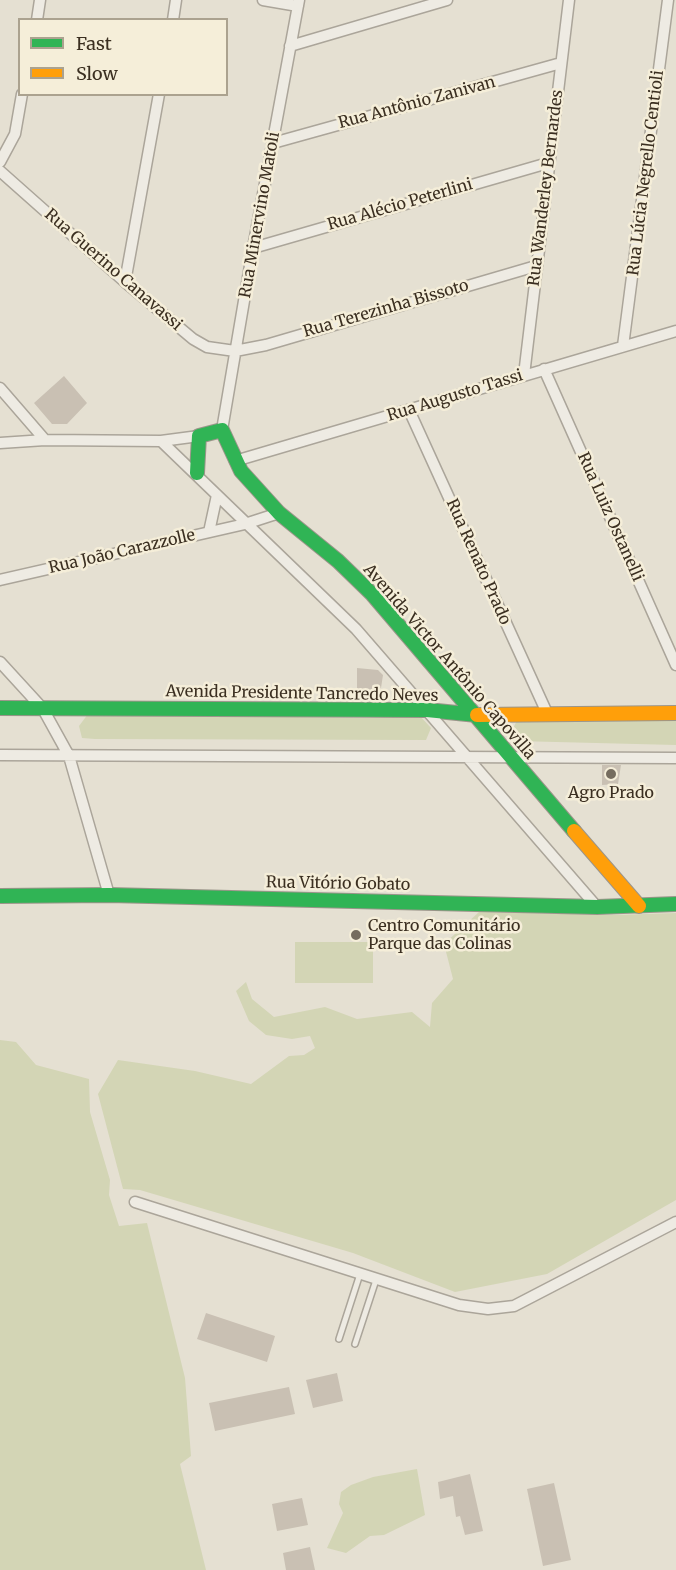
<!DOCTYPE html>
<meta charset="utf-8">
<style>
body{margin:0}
#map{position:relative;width:676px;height:1570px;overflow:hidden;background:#e5e0d2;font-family:Merriweather,serif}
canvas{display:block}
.legend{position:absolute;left:18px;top:18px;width:210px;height:78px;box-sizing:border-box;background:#f5eed9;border:2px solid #aba28f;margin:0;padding:8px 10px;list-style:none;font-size:18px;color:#3b2f21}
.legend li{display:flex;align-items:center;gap:12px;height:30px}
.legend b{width:30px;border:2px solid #aba28f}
</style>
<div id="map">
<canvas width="676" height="1570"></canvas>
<ul class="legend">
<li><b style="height:8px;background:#30b455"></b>Fast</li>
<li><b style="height:8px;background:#ff9f0a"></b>Slow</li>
</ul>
</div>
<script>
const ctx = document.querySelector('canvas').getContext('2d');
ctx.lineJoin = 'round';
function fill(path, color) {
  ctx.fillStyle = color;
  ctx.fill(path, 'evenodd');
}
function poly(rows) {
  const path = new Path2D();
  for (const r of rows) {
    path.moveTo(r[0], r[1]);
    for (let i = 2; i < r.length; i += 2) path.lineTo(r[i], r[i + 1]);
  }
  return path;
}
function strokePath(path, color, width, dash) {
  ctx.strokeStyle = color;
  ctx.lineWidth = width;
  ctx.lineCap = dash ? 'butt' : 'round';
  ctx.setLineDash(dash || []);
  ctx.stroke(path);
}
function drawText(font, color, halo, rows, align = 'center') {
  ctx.font = font + ' Merriweather,serif';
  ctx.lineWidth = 5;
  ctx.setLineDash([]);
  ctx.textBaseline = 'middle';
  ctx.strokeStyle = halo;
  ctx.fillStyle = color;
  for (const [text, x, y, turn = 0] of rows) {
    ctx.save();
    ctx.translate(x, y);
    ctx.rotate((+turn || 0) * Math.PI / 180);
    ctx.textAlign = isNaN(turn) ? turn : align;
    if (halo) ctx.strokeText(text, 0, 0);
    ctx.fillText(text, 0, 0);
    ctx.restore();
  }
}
fill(poly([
 [88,714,367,718,420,716,431,728,426,740,95,739,82,738,79,726],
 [517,720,676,720,676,745,516,741,513,729],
 [479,912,615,915,676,913,676,1200,547,1274,455,1292,353,1253,140,1190,123,1189,98,1094,118,1060,195,1071,251,1084,289,1056,304,1055,315,1048,310,1036,292,1039,266,1035,249,1021,236,991,246,982,252,999,274,1017,325,1007,357,1019,412,1012,430,1027,432,1003,453,979,444,944],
 [295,942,373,942,373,983,295,983],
 [0,1040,16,1042,36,1065,89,1079,90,1112,110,1180,109,1195,119,1226,147,1223,185,1378,191,1456,180,1464,206,1570,0,1570],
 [417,1469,425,1515,384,1535,370,1536,346,1553,327,1548,343,1513,339,1504,341,1492,351,1485,373,1477]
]), '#d3d5b5');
fill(poly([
 [64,376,87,403,67,424,52,424,34,403],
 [357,668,378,670,383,675,381,688,374,691,357,689],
 [602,765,621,765,618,784,602,785],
 [206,1313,275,1336,267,1362,197,1339],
 [337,1373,343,1401,313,1408,306,1380],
 [289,1387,295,1414,215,1431,209,1403],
 [470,1474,483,1531,465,1535,460,1516,456,1517,453,1496,440,1499,438,1482],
 [554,1483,571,1560,543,1566,527,1489],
 [302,1498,308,1525,277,1531,272,1504],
 [310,1547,315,1570,286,1570,283,1553]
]), '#c9c0b3');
const lane = poly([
 [339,1339,360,1274],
 [355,1344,376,1280]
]);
const street = poly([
 [263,0,298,6],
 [37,20,40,0],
 [173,20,176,0],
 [290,46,447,0],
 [273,143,561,63],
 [0,162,15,134,22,94],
 [0,171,125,282,193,339,207,347,235,351,266,345,536,266],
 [253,248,548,163],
 [125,282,159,94],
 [623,346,668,0],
 [544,369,676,665],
 [524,375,569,0],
 [0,388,45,440],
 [409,410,547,713],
 [222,430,253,248,299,0],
 [161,441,356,629,597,907],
 [0,443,45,440,161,441,199,436],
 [235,461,676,331],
 [209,532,217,495],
 [0,580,245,524,279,513],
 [0,662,43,709,69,756,109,895],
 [0,755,676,758],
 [135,1202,459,1305,488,1309,514,1306,676,1222]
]);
const fast = poly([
 [197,473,199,436,222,430,241,471,279,513,338,561,372,594,574,831],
 [0,708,427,710,477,715],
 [0,896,109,895,597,907,676,904]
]);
const slow = poly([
 [477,715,676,713],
 [574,831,639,906]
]);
strokePath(lane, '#aba59a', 8);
strokePath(street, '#aba59a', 13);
strokePath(fast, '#9b958a', 16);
strokePath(slow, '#9b958a', 16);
strokePath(lane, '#eeebe3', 5);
strokePath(street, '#eeebe3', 10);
strokePath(fast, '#30b455', 14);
strokePath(slow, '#ff9f0a', 14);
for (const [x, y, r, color] of [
 [611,774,6,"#766d5f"],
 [356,935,6,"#766d5f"]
]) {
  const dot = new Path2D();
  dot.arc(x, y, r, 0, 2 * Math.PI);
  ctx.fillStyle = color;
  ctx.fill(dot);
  strokePath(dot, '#f5eed9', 2);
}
drawText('16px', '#3b2f21', '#f5eed9', [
 ["Rua Antônio Zanivan",417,103,-15],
 ["Rua Lúcia Negrello Centioli",646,173,-83],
 ["Rua Wanderley Bernardes",546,188,-83],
 ["Rua Alécio Peterlini",400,205,-16],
 ["Rua Minervino Matoli",260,215,-80],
 ["Rua Guerino Canavassi",113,270,41],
 ["Rua Terezinha Bissoto",386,309,-16],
 ["Rua Augusto Tassi",455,396,-17],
 ["Rua Luiz Ostanelli",610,517,66],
 ["Rua João Carazzolle",122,552,-13],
 ["Rua Renato Prado",478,562,66],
 ["Avenida Victor Antônio Capovilla",449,662,49],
 ["Avenida Presidente Tancredo Neves",302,694,1],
 ["Rua Vitório Gobato",338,884,1]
]);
drawText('16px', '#3b2f21', '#f5eed9', [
 ["Agro Prado",611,793],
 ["Centro Comunitário",368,926,"left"],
 ["Parque das Colinas",368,944,"left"]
]);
</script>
